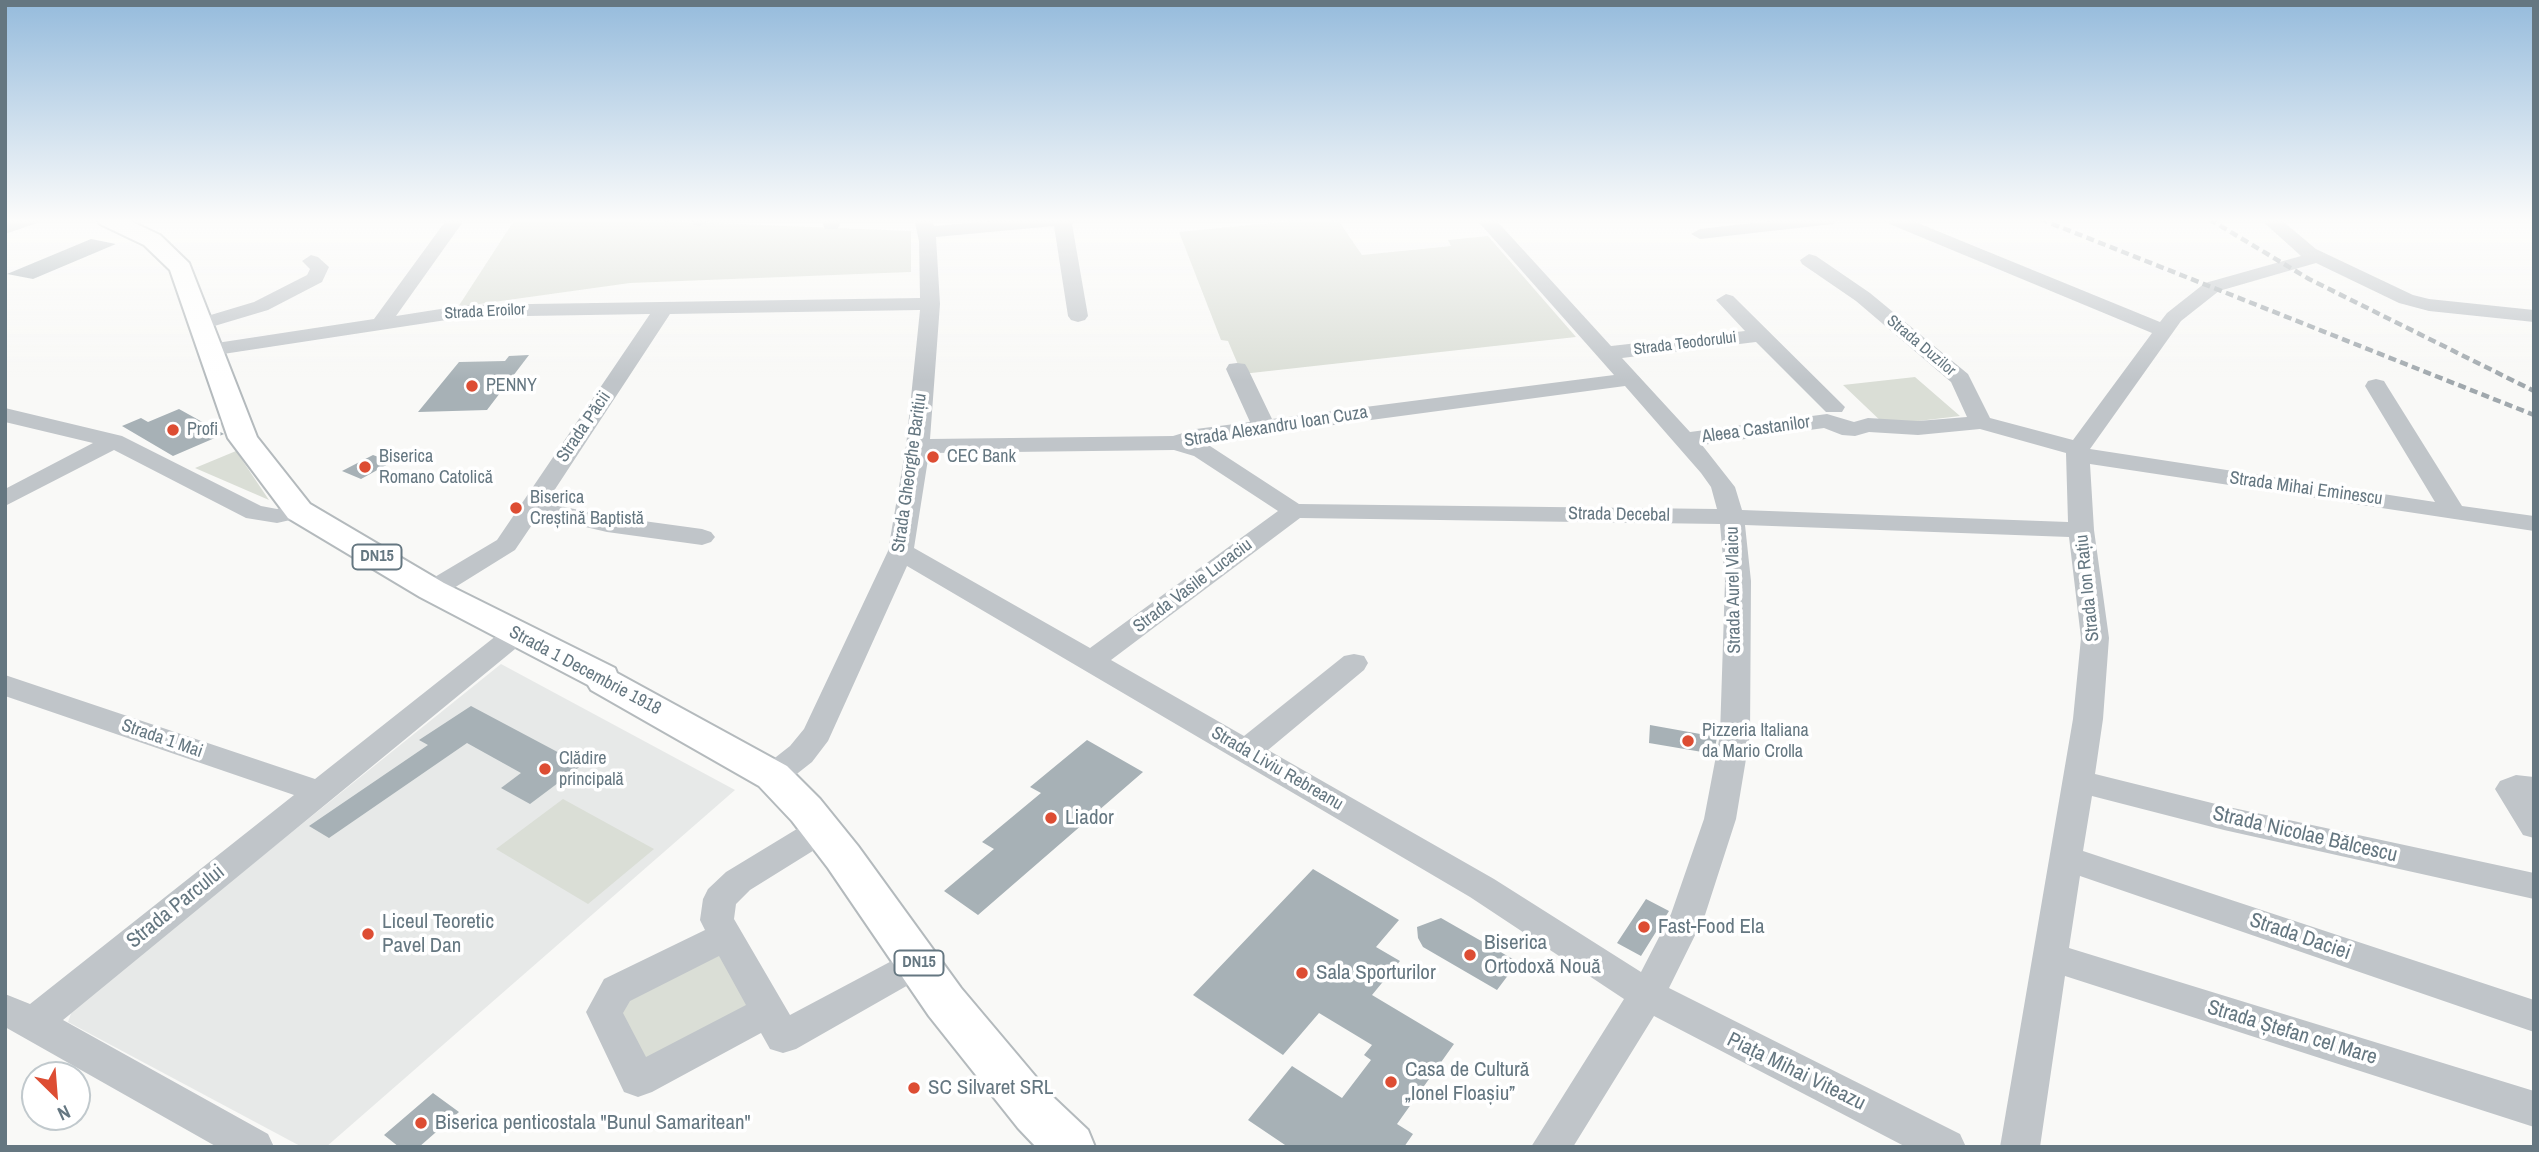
<!DOCTYPE html>
<meta charset="utf-8">
<style>
body{margin:0}
#map{position:relative;width:2539px;height:1152px;overflow:hidden;background:#f9f9f7;font-family:"Archivo Narrow",sans-serif}
canvas{display:block}
.frame{position:absolute;inset:0;border:7px solid #657781;pointer-events:none}
.north{position:absolute;left:21px;top:1061px;width:70px;height:70px;box-sizing:border-box;background:#fff;border:2px solid #c1c9cd;border-radius:50%;rotate:155deg;font-size:19px;font-weight:700;line-height:28px;text-align:center;color:#657781}
.north::after{content:'';display:block;margin:auto;width:24px;height:32px;background:#dd4d33;clip-path:polygon(50% 0,100% 100%,50% 72%,0 100%)}
</style>
<div id="map">
<canvas width="2539" height="1152"></canvas>
<div class="frame"></div>
<div class="north">N</div>
</div>
<script>
const ctx = document.querySelector('canvas').getContext('2d');
ctx.lineJoin = 'round';
function fill(path, color) {
  ctx.fillStyle = color;
  ctx.fill(path, 'evenodd');
}
function poly(rows) {
  const path = new Path2D();
  for (const r of rows) {
    path.moveTo(r[0], r[1]);
    for (let i = 2; i < r.length; i += 2) path.lineTo(r[i], r[i + 1]);
  }
  return path;
}
function strokePath(path, color, width, dash) {
  ctx.strokeStyle = color;
  ctx.lineWidth = width;
  ctx.lineCap = dash ? 'butt' : 'round';
  ctx.setLineDash(dash || []);
  ctx.stroke(path);
}
function drawText(font, color, halo, rows, align = 'center') {
  ctx.font = font + ' "Archivo Narrow",sans-serif';
  ctx.lineWidth = 7;
  ctx.setLineDash([]);
  ctx.textBaseline = 'middle';
  ctx.strokeStyle = halo;
  ctx.fillStyle = color;
  for (const [text, x, y, turn = 0] of rows) {
    ctx.save();
    ctx.translate(x, y);
    ctx.rotate((+turn || 0) * Math.PI / 180);
    ctx.textAlign = isNaN(turn) ? turn : align;
    if (halo) ctx.strokeText(text, 0, 0);
    ctx.fillText(text, 0, 0);
    ctx.restore();
  }
}
fill(poly([
 [501,664,735,790,326,1147,302,1147,68,1022,73,1008]
]), '#e7e9e8');
fill(poly([
 [515,219,611,219,911,231,911,272,630,283,458,307],
 [1312,219,1332,219,1335,223,1340,223,1362,255,1451,246,1448,240,1488,236,1576,337,1242,374,1228,341,1221,340,1179,232],
 [1915,377,1960,416,1885,425,1843,385],
 [236,451,269,500,195,468],
 [563,799,654,849,588,904,496,849],
 [721,946,756,1011,645,1070,613,1000]
]), '#daded6');
fill(poly([
 [91,239,116,244,33,279,7,274],
 [529,355,487,410,418,412,459,362,505,361,509,356],
 [179,409,224,434,173,456,122,426,141,418,148,422],
 [373,455,392,462,361,479,342,471],
 [471,706,582,765,530,804,501,788,521,773,467,743,329,838,309,826,428,745,419,740],
 [1650,725,1717,737,1714,754,1649,743],
 [1087,740,1143,772,978,915,944,891,994,849,982,842,1041,793,1030,787],
 [1313,869,1399,920,1376,947,1400,961,1372,995,1454,1044,1397,1124,1413,1134,1404,1147,1288,1147,1248,1120,1292,1066,1342,1098,1371,1060,1364,1055,1372,1045,1319,1013,1283,1055,1193,995],
 [1646,899,1669,911,1641,956,1617,943],
 [1441,918,1518,962,1497,990,1423,947,1418,938,1417,927],
 [433,1093,459,1112,419,1147,399,1147,384,1135]
]), '#a7b1b6');
const major = poly([
 [97,219,126,219,160,235,189,263,257,437,310,504,444,583,615,668,617,673,787,766,820,799,858,846,961,988,1052,1096,1088,1130,1095,1147,1036,1147,1018,1128,929,1016,828,868,792,821,759,786,591,690,588,685,420,597,288,518,228,438,170,270,144,245,100,224,97,219]
]);
strokePath(major, '#b4babd', 4);
fill(poly([
 [15,219,40,219,37,223,5,234,5,223,15,219],
 [447,219,465,219,396,316,466,305,920,298,919,241,914,219,932,219,934,226,1013,219,1081,219,1072,224,1088,316,1085,320,1078,322,1071,320,1068,316,1054,226,936,237,940,304,930,439,1173,436,1196,429,1250,422,1226,369,1229,364,1237,363,1245,364,1248,369,1272,419,1614,375,1476,219,1495,219,1611,346,1745,331,1716,300,1726,294,1733,296,1845,407,1842,412,1826,412,1756,342,1622,358,1690,432,1827,414,1854,422,1868,418,1918,421,1967,417,1951,382,1856,301,1802,264,1800,260,1809,254,1816,256,1870,293,1968,374,1990,418,2073,440,2152,333,1887,223,1884,219,1908,219,2160,322,2167,313,2205,283,2301,256,2260,219,2280,219,2316,249,2413,295,2429,299,2534,310,2534,322,2429,311,2399,303,2316,263,2219,291,2181,321,2090,449,2435,502,2365,386,2368,381,2376,379,2384,381,2387,386,2462,506,2534,516,2534,531,2090,464,2094,530,2109,638,2103,719,2095,774,2224,806,2534,873,2534,899,2224,830,2092,796,2083,851,2534,1000,2534,1032,2080,876,2069,948,2534,1091,2534,1127,2065,976,2040,1147,2000,1147,2073,719,2081,638,2069,537,1745,525,1751,581,1750,735,1736,819,1705,915,1669,988,1960,1134,1966,1147,1906,1147,1654,1016,1573,1147,1531,1147,1624,999,1470,897,907,566,828,741,812,762,784,784,773,787,762,784,757,776,762,768,790,746,804,729,888,551,906,446,920,310,670,314,546,503,607,516,702,529,711,532,715,537,711,542,702,545,607,532,538,516,515,550,441,596,432,598,423,596,419,590,423,584,497,540,650,314,466,317,210,356,203,354,200,350,203,346,210,344,374,319,447,219],
 [1625,386,1701,473,1711,487,1717,509,1299,504,1210,446,1199,443,1625,386],
 [1824,428,1842,435,1855,436,1869,432,1918,435,1980,429,2066,453,2068,522,1742,510,1735,487,1702,445,1824,428],
 [1174,450,1194,456,1278,511,1090,648,914,548,929,453,1174,450],
 [1300,518,1720,524,1725,581,1720,735,1704,819,1671,914,1641,972,1494,879,1268,750,1364,670,1368,663,1364,656,1354,654,1344,656,1244,736,1111,660,1300,518],
 [691,219,709,219,709,221,700,226,694,225,691,219],
 [821,219,839,219,840,225,837,229,825,229,821,219],
 [1787,219,1842,219,1833,224,1700,239,1691,234,1700,229,1787,219],
 [311,255,318,257,329,267,322,282,268,310,201,330,194,328,191,324,194,320,254,302,307,275,310,269,302,261,311,255],
 [5,408,122,436,261,506,277,509,299,504,308,506,311,511,308,516,277,523,246,518,114,450,5,506,5,489,93,443,5,422,5,408],
 [516,625,526,628,530,634,526,640,63,1020,268,1134,274,1147,217,1147,5,1027,5,994,30,1004,294,795,5,696,5,675,315,779,506,628,516,625],
 [2516,775,2534,777,2534,838,2523,835,2495,789,2500,781,2516,775],
 [821,818,832,821,837,830,832,839,750,890,736,904,734,919,790,1015,918,947,931,952,936,962,931,972,796,1049,783,1053,770,1049,761,1033,652,1092,638,1097,624,1092,586,1012,604,979,705,930,700,920,703,899,708,889,726,872,810,821,821,818],
 [719,956,746,1005,646,1057,623,1013,630,1001,719,956]
]), '#c0c5c9');
fill(major, '#fff');
strokePath(poly([
 [2040,219,2534,415],
 [2209,219,2309,279,2534,391]
]), '#a0a8ad', 4.5, [8, 4.5]);
const sky = ctx.createLinearGradient(0, 0, 0, 380);
sky.addColorStop(0, '#95bbdc');
sky.addColorStop(0.58, '#fcfcfb');
sky.addColorStop(1, '#fcfcfb00');
ctx.fillStyle = sky;
ctx.fillRect(0, 0, 2539, 380);
for (const [x, y, r, color] of [
 [472,386,7,"#dd4d33"],
 [173,430,7,"#dd4d33"],
 [933,457,7,"#dd4d33"],
 [365,467,7,"#dd4d33"],
 [516,508,7,"#dd4d33"],
 [1688,741,7,"#dd4d33"],
 [545,769,7,"#dd4d33"],
 [1051,818,7,"#dd4d33"],
 [1644,927,7,"#dd4d33"],
 [368,934,7,"#dd4d33"],
 [1470,955,7,"#dd4d33"],
 [1302,973,7,"#dd4d33"],
 [1391,1082,7,"#dd4d33"],
 [914,1088,7,"#dd4d33"],
 [421,1123,7,"#dd4d33"]
]) {
  const dot = new Path2D();
  dot.arc(x, y, r, 0, 2 * Math.PI);
  ctx.fillStyle = color;
  ctx.fill(dot);
  strokePath(dot, '#fff', 2.5);
}
drawText('16px', '#657781', '#fff', [
 ["Strada Eroilor",485,312,-3],
 ["Strada Teodorului",1685,344,-7],
 ["Strada Duzilor",1921,346,40]
]);
for (const [x, y, w] of [
 [377,557,49],
 [919,963,49]
]) {
  const box = new Path2D();
  box.roundRect(x - w / 2, y - 12.5, w, 25, 5);
  ctx.fillStyle = '#fff';
  ctx.fill(box);
  strokePath(box, '#657781', 2);
}
drawText('bold 16px', '#657781', null, [
 ["DN15",377,557],
 ["DN15",919,963]
]);
drawText('18px', '#657781', '#fff', [
 ["PENNY",486,386],
 ["Profi",187,430],
 ["Biserica",379,457],
 ["Romano Catolică",379,478],
 ["CEC Bank",947,457],
 ["Biserica",530,498],
 ["Creștină Baptistă",530,519],
 ["Pizzeria Italiana",1702,731],
 ["da Mario Crolla",1702,752],
 ["Clădire",559,759],
 ["principală",559,780]
], 'left');
drawText('18px', '#657781', '#fff', [
 ["Strada Păcii",584,427,-56],
 ["Strada Alexandru Ioan Cuza",1276,427,-9],
 ["Aleea Castanilor",1756,430,-8],
 ["Strada Gheorghe Barițiu",910,473,-82],
 ["Strada Mihai Eminescu",2306,489,8],
 ["Strada Decebal",1619,515,1],
 ["Strada Vasile Lucaciu",1193,586,-37],
 ["Strada Ion Rațiu",2088,588,-96],
 ["Strada Aurel Vlaicu",1734,590,-91],
 ["Strada 1 Decembrie 1918",585,671,28],
 ["Strada 1 Mai",162,739,19],
 ["Strada Liviu Rebreanu",1277,769,30]
]);
drawText('21px', '#657781', '#fff', [
 ["Liador",1065,818],
 ["Liceul Teoretic",382,922],
 ["Pavel Dan",382,946],
 ["Fast-Food Ela",1658,927],
 ["Biserica",1484,943],
 ["Ortodoxă Nouă",1484,967],
 ["Sala Sporturilor",1316,973],
 ["Casa de Cultură",1405,1070],
 ["„Ionel Floașiu”",1405,1094],
 ["SC Silvaret SRL",928,1088],
 ["Biserica penticostala \"Bunul Samaritean\"",435,1123]
], 'left');
drawText('21px', '#657781', '#fff', [
 ["Strada Nicolae Bălcescu",2305,835,13],
 ["Strada Parcului",176,907,-39],
 ["Strada Daciei",2300,937,19],
 ["Strada Ștefan cel Mare",2292,1033,17],
 ["Piața Mihai Viteazu",1796,1072,26]
]);
</script>
